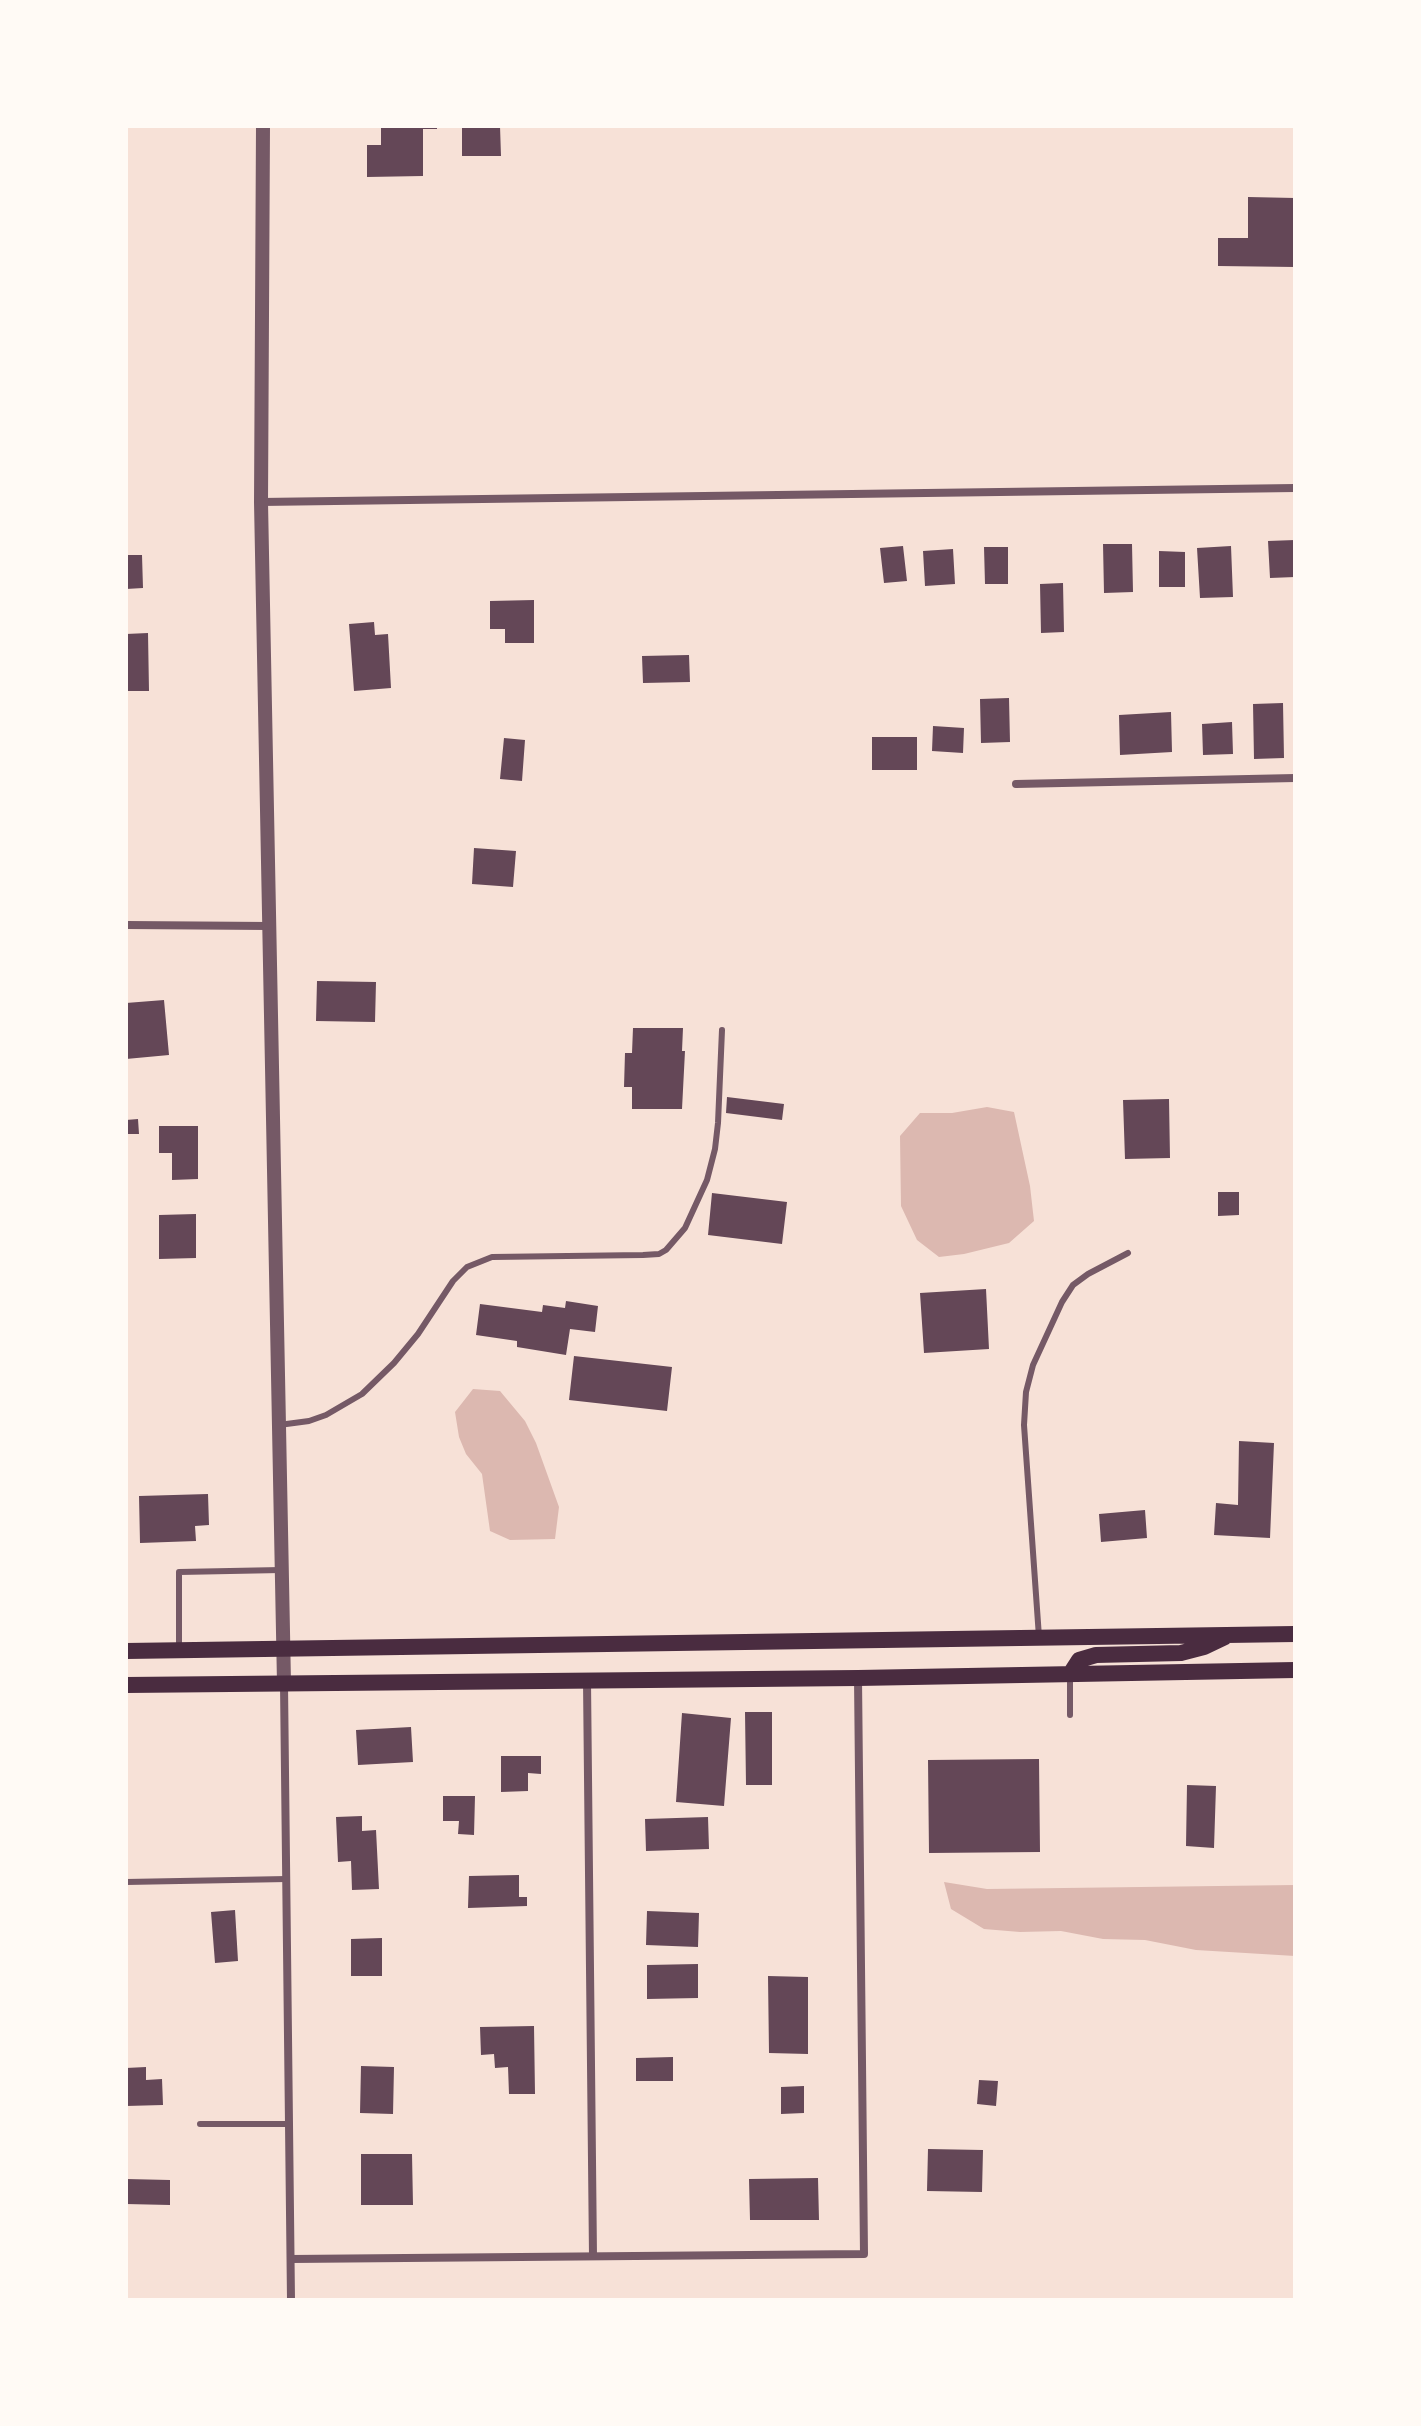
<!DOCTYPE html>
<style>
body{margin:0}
#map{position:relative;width:1421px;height:2426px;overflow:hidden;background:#f7e1d7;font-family:"Asap Condensed",sans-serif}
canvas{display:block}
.frame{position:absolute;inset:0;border:128px solid #fffaf5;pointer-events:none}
</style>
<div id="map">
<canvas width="1421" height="2426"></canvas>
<div class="frame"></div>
</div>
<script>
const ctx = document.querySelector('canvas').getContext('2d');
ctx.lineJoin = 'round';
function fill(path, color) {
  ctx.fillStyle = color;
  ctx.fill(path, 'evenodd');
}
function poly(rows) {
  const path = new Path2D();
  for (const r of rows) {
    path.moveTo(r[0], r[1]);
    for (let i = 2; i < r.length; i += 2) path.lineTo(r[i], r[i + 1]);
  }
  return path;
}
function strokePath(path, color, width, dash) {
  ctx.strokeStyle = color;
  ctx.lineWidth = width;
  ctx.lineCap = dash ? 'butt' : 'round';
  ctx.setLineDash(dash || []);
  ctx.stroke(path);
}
fill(poly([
 [987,1107,1014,1112,1030,1186,1034,1221,1009,1243,964,1254,939,1257,917,1240,901,1206,900,1136,920,1113,952,1113],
 [473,1389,500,1391,525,1421,536,1443,559,1507,555,1539,510,1540,490,1531,482,1474,466,1454,459,1437,455,1412],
 [944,1882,987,1889,1295,1885,1295,1956,1196,1950,1145,1940,1103,1939,1061,1931,1020,1932,984,1929,951,1909]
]), '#dcb8b0');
fill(poly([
 [381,126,437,126,437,129,423,129,423,176,367,177,367,145,381,145],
 [462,126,500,126,501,156,462,156],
 [1248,197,1295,198,1295,267,1218,266,1218,238,1248,238],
 [1295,540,1295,577,1270,578,1268,541],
 [1103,544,1132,544,1133,592,1104,593],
 [903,546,907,581,884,583,880,548],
 [1231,546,1233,597,1200,598,1197,548],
 [984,547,1008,547,1008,584,985,584],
 [953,549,955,584,925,586,923,551],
 [1159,551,1185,552,1185,587,1159,587],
 [126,555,142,555,143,588,126,589],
 [1063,583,1064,632,1041,633,1040,584],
 [534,600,534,643,505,643,505,629,490,629,490,601],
 [374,622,375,635,388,634,391,688,354,691,349,624],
 [148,633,149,691,126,691,126,634],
 [689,655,690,682,643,683,642,656],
 [1009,698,1010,742,981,743,980,699],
 [1283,703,1284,758,1254,759,1253,704],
 [1171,712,1172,752,1120,755,1119,715],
 [1232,722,1233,754,1203,755,1202,724],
 [933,726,964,728,963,753,932,751],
 [872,737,917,737,917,770,872,770],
 [504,738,525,740,522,781,500,779],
 [474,848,516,851,513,887,472,884],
 [317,981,376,982,375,1022,316,1021],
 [164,1000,169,1055,126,1059,126,1003],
 [633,1028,683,1028,682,1051,685,1051,682,1109,632,1109,632,1087,624,1087,625,1053,632,1053],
 [727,1097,784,1104,782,1120,726,1113],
 [1169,1099,1170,1158,1125,1159,1123,1100],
 [138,1119,139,1134,126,1134,126,1120],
 [159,1126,198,1126,198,1179,172,1180,172,1153,159,1153],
 [1218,1192,1239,1192,1239,1215,1218,1216],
 [712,1193,787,1202,782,1244,708,1235],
 [196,1214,196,1258,159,1259,159,1215],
 [986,1289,989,1349,924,1353,920,1293],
 [566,1301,598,1306,595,1332,570,1329,566,1355,517,1347,517,1341,476,1335,480,1304,542,1312,543,1305,565,1308],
 [574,1356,672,1367,667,1411,569,1400],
 [1239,1441,1274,1443,1270,1538,1214,1535,1216,1503,1238,1505],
 [208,1494,209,1525,195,1526,196,1541,140,1543,139,1496],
 [1145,1510,1147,1538,1101,1542,1099,1514],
 [745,1712,772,1712,772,1785,746,1785],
 [682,1713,731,1718,724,1806,676,1802],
 [411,1727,413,1762,358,1765,356,1730],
 [501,1756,541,1756,541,1774,528,1773,528,1791,501,1792],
 [1039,1759,1040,1852,929,1853,928,1760],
 [1187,1785,1216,1786,1214,1848,1186,1846],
 [443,1796,475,1796,474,1835,458,1834,459,1821,443,1821],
 [362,1816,362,1831,376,1830,379,1889,352,1890,351,1861,338,1862,336,1817],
 [708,1817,709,1849,646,1851,645,1819],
 [519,1875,519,1897,527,1897,527,1906,468,1908,469,1876],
 [235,1910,238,1961,215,1963,211,1912],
 [647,1911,699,1913,698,1947,646,1945],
 [382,1938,382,1976,351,1976,351,1939],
 [698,1964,698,1998,647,1999,647,1965],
 [768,1976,808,1977,808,2054,769,2053],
 [534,2026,535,2094,509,2094,508,2067,495,2068,494,2054,481,2055,480,2027],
 [673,2057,673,2081,636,2081,636,2058],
 [361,2066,394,2067,393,2114,360,2113],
 [146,2067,146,2080,162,2079,163,2105,126,2106,126,2068],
 [979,2080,998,2081,996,2106,977,2104],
 [804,2086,804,2113,781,2114,781,2087],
 [928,2149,983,2150,982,2192,927,2191],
 [361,2154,412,2154,413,2205,361,2205],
 [818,2178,819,2220,750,2220,749,2179],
 [126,2179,170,2180,170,2205,126,2204]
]), '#644757');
strokePath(poly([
 [279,1425,309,1421,326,1415,362,1394,394,1363,418,1334,453,1281,467,1267,492,1257,643,1255,659,1254,666,1250,685,1228,707,1180,715,1149,718,1123,722,1030],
 [1039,1637,1024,1425,1026,1392,1033,1365,1062,1302,1073,1285,1088,1274,1128,1253],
 [179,1650,179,1572,281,1570],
 [1070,1715,1070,1677],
 [126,1882,287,1879],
 [200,2124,289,2124]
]), '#755966', 6);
strokePath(poly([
 [261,502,1295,488],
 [1016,784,1295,778],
 [126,925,269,926],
 [587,1681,593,2256],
 [284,1684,291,2300],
 [291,2259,864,2254,858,1678]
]), '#755966', 8);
strokePath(poly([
 [263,126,261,502,284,1683]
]), '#755966', 14);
strokePath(poly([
 [126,1651,1295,1634],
 [1070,1674,1079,1660,1096,1655,1181,1653,1204,1647,1225,1637],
 [126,1685,858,1678,1295,1670]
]), '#4a2c40', 16);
</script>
